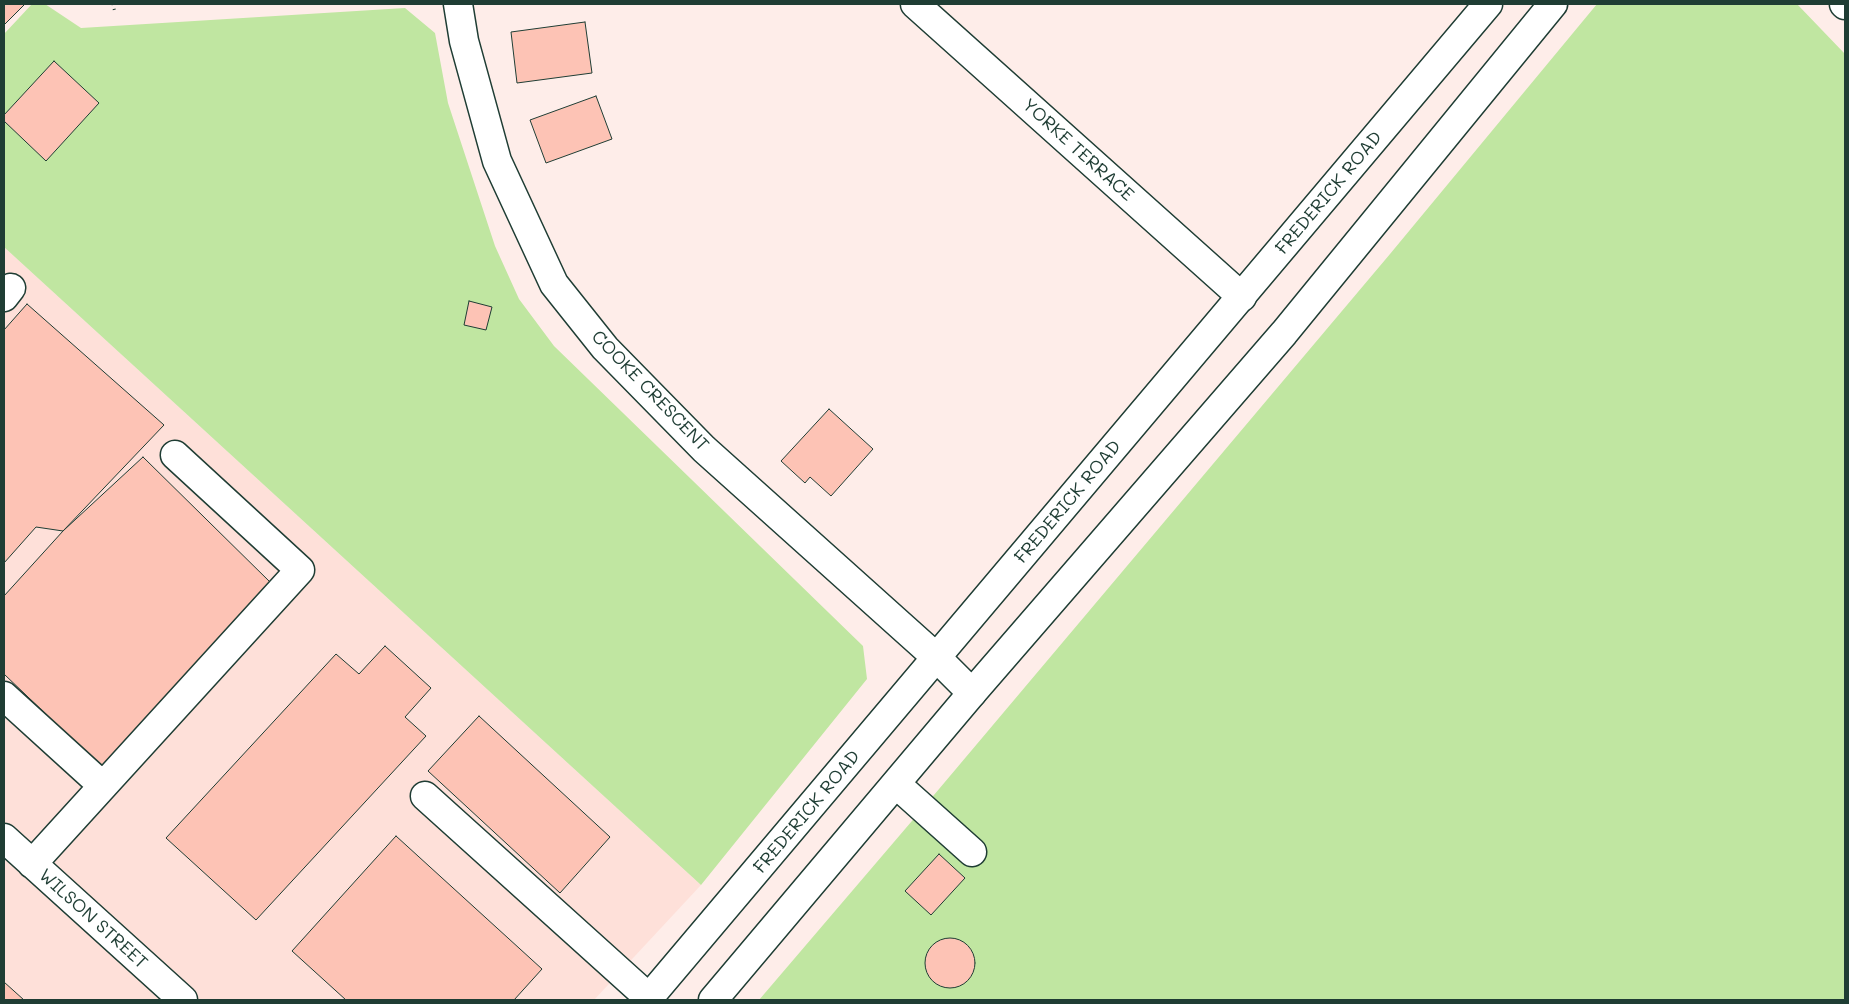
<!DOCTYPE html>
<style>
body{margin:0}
#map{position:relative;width:1849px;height:1004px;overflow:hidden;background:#feede9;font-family:Mali,sans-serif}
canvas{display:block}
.frame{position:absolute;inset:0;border:5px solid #1f3d34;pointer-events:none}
</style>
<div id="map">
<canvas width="1849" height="1004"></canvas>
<div class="frame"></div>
</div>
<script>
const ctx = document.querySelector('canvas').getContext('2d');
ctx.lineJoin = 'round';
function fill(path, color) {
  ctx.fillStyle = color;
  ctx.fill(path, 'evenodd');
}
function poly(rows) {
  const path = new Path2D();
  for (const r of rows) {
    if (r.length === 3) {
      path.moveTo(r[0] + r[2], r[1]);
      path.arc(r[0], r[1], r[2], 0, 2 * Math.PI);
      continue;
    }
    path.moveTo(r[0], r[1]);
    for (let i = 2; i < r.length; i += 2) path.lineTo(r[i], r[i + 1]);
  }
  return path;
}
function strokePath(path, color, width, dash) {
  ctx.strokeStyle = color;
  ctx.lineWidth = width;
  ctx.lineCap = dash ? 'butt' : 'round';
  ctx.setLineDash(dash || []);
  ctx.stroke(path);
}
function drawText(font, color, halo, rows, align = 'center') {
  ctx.font = font + ' Mali,sans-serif';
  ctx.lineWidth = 4;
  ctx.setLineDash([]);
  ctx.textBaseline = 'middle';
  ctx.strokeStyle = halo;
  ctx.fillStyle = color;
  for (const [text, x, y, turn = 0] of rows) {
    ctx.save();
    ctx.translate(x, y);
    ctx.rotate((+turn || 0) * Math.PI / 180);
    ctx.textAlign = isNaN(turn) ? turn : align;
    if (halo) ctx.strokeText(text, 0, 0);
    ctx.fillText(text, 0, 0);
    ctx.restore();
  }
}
fill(poly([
 [4,247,701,885,594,1000,4,1000]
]), '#fee0d9');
fill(poly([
 [32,4,45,4,81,28,405,8,435,33,448,103,495,246,519,299,554,346,863,646,867,679,701,885,4,247,4,34],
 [1597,4,1797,4,1845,54,1845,1000,759,1000,923,808,1390,254]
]), '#c0e6a1');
const building = poly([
 [4,4,25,4,4,25,4,4],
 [585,22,592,73,517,83,511,32,585,22],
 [54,61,99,103,46,161,4,121,4,115,54,61],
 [596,96,612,139,546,163,530,120,596,96],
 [469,301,492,307,486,330,464,325,469,301],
 [27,304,164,425,63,531,36,527,4,563,4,330,27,304],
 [829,409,873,449,831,496,810,477,805,483,781,461,829,409],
 [143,457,270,582,102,768,4,674,4,596,63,531,143,457],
 [385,646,431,688,405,717,426,736,256,920,166,838,336,654,359,674,385,646],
 [479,716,610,837,560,893,428,771,479,716],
 [396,836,542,969,514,1000,346,1000,292,951,396,836],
 [939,854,965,878,931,915,905,891,939,854],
 [950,963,25],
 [4,982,24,1000,4,1000,4,982]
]);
fill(building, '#fdc3b5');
strokePath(building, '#1f3d34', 1);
const minor = poly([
 [458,4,464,41,497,161,554,284,605,348,704,449,937,658,972,693],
 [915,4,1242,297],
 [1844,4,1845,5],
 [4,297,11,288],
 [4,696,103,786,32,864],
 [896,784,972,852],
 [103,786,300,570,175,455],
 [425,796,649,998],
 [4,838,183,1000]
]);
const major = poly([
 [647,1000,1488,4],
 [713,1000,972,693,1284,333,1553,4]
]);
strokePath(minor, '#1f3d34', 31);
strokePath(major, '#1f3d34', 31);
strokePath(poly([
 [113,4,115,13]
]), '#1f3d34', 3, [1, 4]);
strokePath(minor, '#fff', 28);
strokePath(major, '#fff', 28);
drawText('18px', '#1f3d34', '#fff', [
 ["YORKE TERRACE",1078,150,42],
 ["FREDERICK ROAD",1329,193,-50],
 ["COOKE CRESCENT",650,391,46],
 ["FREDERICK ROAD",1068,502,-50],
 ["FREDERICK ROAD",807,812,-50],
 ["WILSON STREET",93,919,42]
]);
</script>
